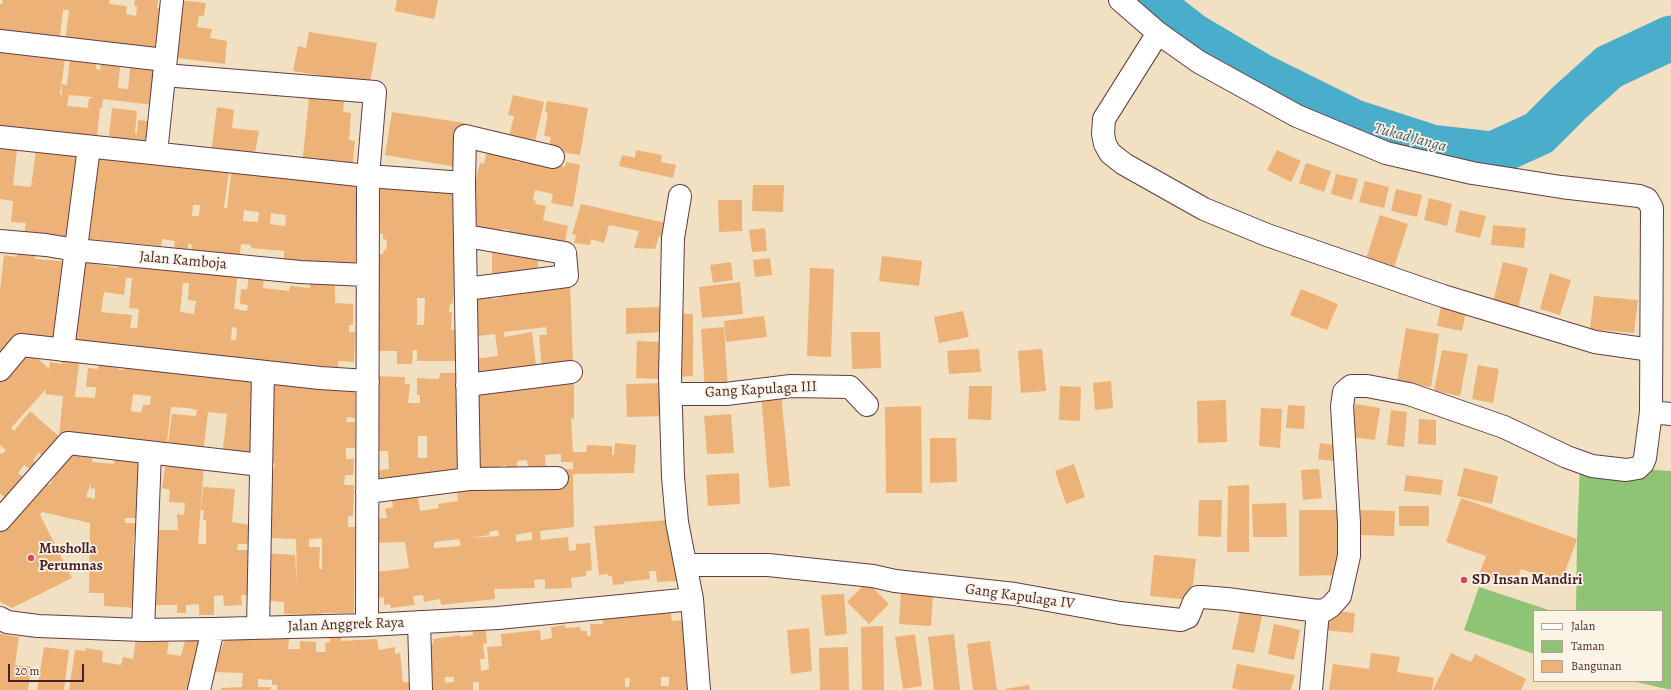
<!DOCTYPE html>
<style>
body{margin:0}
#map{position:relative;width:1671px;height:690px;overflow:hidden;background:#f1e1c2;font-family:Alegreya,serif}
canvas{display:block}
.legend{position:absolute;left:1533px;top:610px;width:130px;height:72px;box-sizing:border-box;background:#fcf5e5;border:1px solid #b59f9b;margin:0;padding:5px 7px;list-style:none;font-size:12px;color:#4a1f2b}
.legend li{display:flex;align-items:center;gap:8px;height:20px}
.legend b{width:20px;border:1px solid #b59f9b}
.scale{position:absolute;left:8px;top:664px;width:76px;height:18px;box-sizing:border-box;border:2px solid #4a1f2b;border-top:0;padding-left:5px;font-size:12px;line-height:14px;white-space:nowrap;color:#4a1f2b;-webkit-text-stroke:3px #fcf5e5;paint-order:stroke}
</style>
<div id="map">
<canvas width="1671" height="690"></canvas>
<ul class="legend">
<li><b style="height:5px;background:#fff"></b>Jalan</li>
<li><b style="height:11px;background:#8fc475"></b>Taman</li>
<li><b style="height:11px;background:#ecb278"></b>Bangunan</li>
</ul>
<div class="scale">20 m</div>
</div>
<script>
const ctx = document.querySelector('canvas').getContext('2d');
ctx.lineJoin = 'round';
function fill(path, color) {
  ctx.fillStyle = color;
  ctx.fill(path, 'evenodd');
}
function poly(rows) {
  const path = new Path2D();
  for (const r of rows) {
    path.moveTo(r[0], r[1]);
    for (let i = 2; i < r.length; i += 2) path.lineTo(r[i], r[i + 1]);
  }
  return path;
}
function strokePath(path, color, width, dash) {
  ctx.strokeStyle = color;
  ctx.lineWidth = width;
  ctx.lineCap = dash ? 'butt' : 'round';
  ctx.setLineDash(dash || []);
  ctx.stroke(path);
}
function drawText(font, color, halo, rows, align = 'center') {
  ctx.font = font + ' Alegreya,serif';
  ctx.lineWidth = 3.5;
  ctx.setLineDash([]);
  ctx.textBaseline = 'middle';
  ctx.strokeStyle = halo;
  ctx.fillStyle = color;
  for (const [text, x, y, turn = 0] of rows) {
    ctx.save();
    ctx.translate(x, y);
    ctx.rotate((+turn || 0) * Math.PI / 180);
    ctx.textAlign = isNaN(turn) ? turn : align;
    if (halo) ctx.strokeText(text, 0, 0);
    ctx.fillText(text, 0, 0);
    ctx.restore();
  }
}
fill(poly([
 [1580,465,1671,471,1671,690,1632,681,1662,681,1662,611,1576,611,1577,539],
 [1479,587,1552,611,1534,611,1534,654,1464,630]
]), '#8fc475');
strokePath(poly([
 [1147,0,1192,35,1263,77,1354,122,1431,147,1493,154,1539,133,1569,103,1609,67,1671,38]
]), '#4aadc9', 45);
fill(poly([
 [3,0,110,0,109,4,127,6,126,14,136,16,137,6,134,6,135,0,158,0,157,8,164,9,158,51,65,43,69,10,63,10,60,36,30,33,29,41,0,37,0,4,2,4],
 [177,0,206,3,204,16,199,16,197,27,212,29,210,38,227,41,225,64,170,57],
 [397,0,438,0,434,19,395,11],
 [309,32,377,43,369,89,348,80,293,71,298,46,306,48],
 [0,45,66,51,60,95,62,94,62,84,67,85,70,58,97,57,96,69,100,70,101,63,121,58,118,88,128,89,131,60,158,63,153,105,103,99,102,108,100,108,97,136,0,131],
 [69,95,93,97,89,99,88,108,67,106],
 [513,95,544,102,535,142,509,136,514,116,508,115],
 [309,98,344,101,343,112,351,113,349,140,355,141,352,170,302,165],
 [547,101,588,108,580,155,549,150,551,137,544,136,548,113,545,112],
 [217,107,234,110,232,128,259,131,254,159,211,153],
 [112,108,137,111,135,133,137,134,138,120,153,122,150,148,112,144,113,137,109,136],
 [392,112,465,123,457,167,385,155],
 [0,140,18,141,13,185,31,187,36,150,84,151,74,240,24,234,26,223,11,222,13,201,0,199],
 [488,146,517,152,515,162,520,162,522,152,540,162,565,167,566,162,580,165,573,207,551,203,553,194,535,190,533,200,536,201,535,204,546,206,543,220,568,226,565,241,570,242,568,251,508,236,509,230,503,229,502,237,470,226,474,188,480,163,484,164],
 [636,150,662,155,661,162,676,165,673,178,619,166,622,155,635,158],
 [1277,150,1301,161,1291,182,1267,170],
 [90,156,210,171,210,169,230,164,224,208,227,208,232,166,357,180,355,269,284,260,284,251,251,248,251,245,241,244,240,255,191,251,192,245,188,244,188,250,174,248,175,241,162,239,161,246,82,238],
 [193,205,200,205,199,216,192,216],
 [244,210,259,212,258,222,243,221],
 [271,213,286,215,285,226,270,224],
 [1306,163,1331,171,1324,192,1299,183],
 [1336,174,1358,179,1352,200,1331,194],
 [1365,181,1389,187,1384,208,1359,202],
 [371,183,459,191,461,283,454,284,453,303,450,304,449,312,452,312,451,330,461,330,461,361,417,361,417,350,413,350,412,364,397,364,397,351,372,351,370,254,383,254,384,250,386,250,387,240,383,239,383,234,380,234,380,217,370,217],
 [417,298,425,298,424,325,417,325],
 [753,185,784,185,783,212,752,211],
 [1396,189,1422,195,1417,217,1391,211],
 [1429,198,1452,204,1447,226,1424,220],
 [718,200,742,200,742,231,719,232],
 [581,204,666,223,663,238,659,236,655,249,634,248,639,231,609,225,604,243,591,239,590,245,574,243,576,235,572,234],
 [1460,210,1486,216,1480,238,1455,232],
 [1380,215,1408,224,1394,268,1366,259],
 [1493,225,1526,228,1524,248,1491,245],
 [765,228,767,251,752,252,749,230],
 [492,251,538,251,538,275,492,276],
 [18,252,36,253,35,259,71,262,61,343,18,337,14,335,0,353,0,290,4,255,17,257],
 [79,256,96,258,94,264,118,268,119,260,134,262,134,267,141,268,141,262,211,270,210,275,213,275,214,269,238,271,234,309,247,311,248,305,240,304,241,289,247,290,249,275,264,277,263,288,289,291,290,286,310,288,310,280,335,283,335,303,353,304,353,325,349,325,349,332,355,332,354,362,338,361,339,372,134,353,135,345,118,344,117,351,68,345],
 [126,278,132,278,129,308,139,309,137,328,130,328,132,315,101,312,104,292,124,295],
 [183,283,189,283,188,300,196,301,194,314,180,312],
 [232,327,237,328,236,340,231,340],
 [882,256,922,261,919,286,879,281],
 [770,258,772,275,755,277,753,260],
 [731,262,733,280,713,283,710,265],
 [1503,262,1528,268,1518,308,1493,302],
 [810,268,834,269,831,357,807,356],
 [1550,273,1571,280,1560,315,1540,309],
 [570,280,573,366,542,372,539,335,547,335,546,327,504,332,504,337,532,332,537,374,477,380,473,359,498,356,495,334,469,337,469,294,492,291,493,299,499,298,498,290,530,285,532,292,556,288],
 [740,282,743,314,702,318,699,287],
 [1301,289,1338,304,1327,330,1290,315],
 [1594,296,1638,300,1634,333,1590,329],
 [1442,302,1467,307,1462,331,1437,326],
 [665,307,666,332,626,334,626,308],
 [963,311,969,337,939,343,934,317],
 [676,314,693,314,693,376,676,377],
 [764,316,767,337,726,342,724,321],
 [724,327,728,390,705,392,701,329],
 [1406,328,1439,334,1431,387,1397,381],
 [851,332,880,332,881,368,852,369],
 [637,341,661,342,660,379,636,378],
 [979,349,981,372,949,374,947,351],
 [1042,349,1046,391,1021,393,1018,351],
 [1442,350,1468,354,1460,396,1434,391],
 [31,352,49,369,50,362,62,364,64,353,80,355,75,397,95,398,96,387,86,387,88,368,98,369,99,362,119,364,118,369,123,370,125,360,155,363,154,372,164,372,164,364,257,374,252,391,256,391,257,456,229,454,229,449,223,449,227,414,208,412,203,455,168,444,172,414,196,416,197,410,188,408,171,407,166,451,59,436,63,396,45,394,46,389,11,428,14,431,30,411,61,438,44,458,39,453,33,460,38,465,33,471,24,465,18,473,26,480,8,501,0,493,0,453,2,454,6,450,0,445,0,376,23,355,26,358],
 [133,394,151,396,150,405,143,405,141,413,131,411],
 [1478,365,1499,369,1493,403,1472,399],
 [440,373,457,373,459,477,374,488,373,471,389,469,388,451,376,451,373,376,405,377,405,384,410,384,408,403,420,403,420,395,417,395,417,378,439,379],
 [418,436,427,436,427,458,418,458],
 [574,374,574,418,571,419,573,452,586,452,587,445,612,446,612,455,614,455,615,443,636,445,634,473,573,474,574,527,540,531,541,540,568,537,569,551,576,550,576,544,590,543,592,570,586,571,586,576,571,578,572,588,545,589,545,579,534,580,535,588,494,589,495,599,441,605,440,599,424,602,423,595,413,596,415,605,391,608,390,604,384,605,384,597,378,598,376,572,409,568,405,542,369,543,370,519,387,518,385,509,393,507,391,494,417,490,420,511,439,508,438,504,458,501,456,485,558,470,573,469,573,462,561,462,561,454,545,455,546,468,537,469,537,466,528,467,527,460,517,461,518,470,507,471,506,465,501,466,501,472,478,470,475,396,481,395,480,390,495,388,496,393,505,392,504,385],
 [498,530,499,536,469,538,490,535,489,532],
 [532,532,532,540,516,542,516,535],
 [459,539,461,546,434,548,434,542],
 [273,376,355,384,355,418,347,417,346,422,355,422,355,448,346,448,346,459,354,459,353,475,345,475,344,485,354,485,353,516,348,516,348,527,355,527,354,613,322,613,322,615,284,614,284,602,262,600,264,553,295,555,297,585,296,539,271,538,271,501,264,469,274,469,275,463,263,463],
 [322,538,322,569,319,569,320,547,309,547,309,539],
 [1111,381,1113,408,1095,410,1093,383],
 [667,383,668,416,627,417,626,384],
 [969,386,992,386,991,420,968,419],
 [1060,386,1081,387,1080,421,1059,420],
 [781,393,790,486,769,488,761,395],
 [1226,400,1227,442,1198,443,1197,401],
 [1355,404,1380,408,1375,440,1350,437],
 [1288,405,1305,406,1304,429,1286,428],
 [921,406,922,493,886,493,885,407],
 [1261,408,1282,409,1280,448,1259,446],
 [1391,410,1407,412,1404,447,1387,445],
 [731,414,734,453,707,454,704,416],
 [1419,419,1436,420,1436,445,1418,444],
 [930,438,956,438,957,482,930,483],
 [1320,443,1342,446,1340,462,1318,459],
 [68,449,93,454,92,462,114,464,115,454,138,456,138,518,125,518,125,523,137,523,138,535,134,534,133,556,138,557,137,608,104,606,104,593,89,593,90,523,42,512,40,515,72,578,12,608,0,602,0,532,42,481,50,485],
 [91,483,91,489,95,488,95,499,86,497],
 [166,459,204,464,198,544,206,544,206,520,203,520,204,510,201,510,203,487,235,489,232,522,252,525,252,544,238,544,237,550,254,550,255,595,241,595,242,605,224,606,223,595,214,596,214,615,199,615,199,604,186,605,186,613,177,613,177,605,150,605,152,530,178,530,177,514,184,515,185,503,169,502,170,490,162,488],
 [1074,464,1085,497,1066,504,1055,471],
 [1464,468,1498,476,1492,504,1457,496],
 [1319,469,1322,498,1303,500,1301,470],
 [739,473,740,504,708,506,706,475],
 [1406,475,1443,480,1441,495,1404,491],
 [1249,485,1249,552,1227,552,1228,486],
 [1461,498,1577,539,1561,583,1521,569,1515,586,1479,574,1486,556,1446,542],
 [1199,500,1222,500,1221,537,1198,536],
 [1286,503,1287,537,1253,537,1252,504],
 [1399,506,1429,506,1429,526,1399,526],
 [1299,510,1337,510,1337,575,1299,576],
 [1360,510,1395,511,1394,536,1359,535],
 [668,520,677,581,657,582,656,571,649,571,650,579,624,582,624,584,613,585,612,576,608,576,608,574,599,575,594,526],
 [1154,555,1196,559,1191,600,1150,596],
 [867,582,889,604,869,624,847,602],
 [901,593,933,595,931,626,899,624],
 [844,594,847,634,825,636,821,595],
 [1241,607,1263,612,1254,653,1232,649],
 [670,610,672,621,688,620,692,690,479,690,479,682,473,682,473,690,427,690,424,644,434,643,433,639,460,635,460,637,473,635,472,626,485,623,487,643,483,644,485,659,480,659,481,671,489,669,487,647,502,646,501,634,540,630,541,640,552,638,551,627,565,625,565,628,580,627,581,631,587,631,587,636,591,636,590,624,603,624,602,617],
 [445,677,454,677,454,682,445,683],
 [661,677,669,677,669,686,661,686],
 [625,678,630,678,629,687,625,687],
 [1326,610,1355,613,1353,633,1324,630],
 [1274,624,1300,630,1294,660,1268,654],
 [883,626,884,690,862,690,861,627],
 [809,628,812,671,791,674,787,630],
 [0,634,19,637,15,665,32,667,28,690,0,690],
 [329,634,341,634,341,641,377,639,379,650,395,647,395,654,400,653,403,682,418,683,418,690,277,690,277,685,272,685,272,680,258,679,258,687,271,687,271,690,221,690,221,688,242,687,243,673,213,672,225,639,289,639,288,649,300,649,300,641,316,642,316,652,326,652,325,643,330,642],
 [915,634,922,686,903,689,895,637],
 [954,634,960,690,934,690,928,637],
 [136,637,169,638,167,654,181,656,186,637,203,640,190,690,69,690,75,650,85,651,86,648,103,651,102,662,121,665,123,657,133,659],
 [990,641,997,690,973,690,967,644],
 [44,647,69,650,64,690,37,690],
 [848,647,849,690,820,690,819,648],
 [1371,653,1400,657,1397,672,1434,678,1432,690,1329,690,1333,664,1369,669],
 [1451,653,1471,662,1475,654,1526,679,1521,690,1433,690],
 [1237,664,1295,675,1291,690,1241,690,1232,688],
 [1029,685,1030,690,1005,690,1005,689]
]), '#ecb278');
const minor = poly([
 [1158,33,1104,119,1103,134,1105,144,1110,153,1124,164,1204,209,1267,235,1443,296,1595,342,1651,350],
 [0,41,165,60],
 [164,75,375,92,368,176,367,625],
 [0,137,368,176,464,183],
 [156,153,172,0],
 [680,196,673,238,670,376,673,477,677,522,692,599,699,690],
 [466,236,565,253,567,276,466,289],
 [0,241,46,245,76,250,300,272,367,275],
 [63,350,89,147],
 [0,370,21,345,320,378,368,381],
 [467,385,571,372],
 [671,394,726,394,791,386,850,387,867,405],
 [1651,412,1671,414],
 [469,479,464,183,465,136,553,157],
 [367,492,469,479,557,478],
 [0,520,68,443,261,465],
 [686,565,768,565,873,576,895,581,1015,594,1120,613,1181,620,1188,617,1194,602,1198,597,1202,597,1227,599,1318,611,1325,610,1331,606,1340,596,1349,556,1349,523,1342,406,1344,392,1351,386,1367,386,1409,394,1504,427,1567,457,1592,466,1626,470,1638,468,1643,463,1645,458,1651,412,1652,208,1647,199,1639,196,1561,187,1472,173,1386,153,1297,116,1199,62,1158,33,1120,0],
 [0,618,7,622,38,626,143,630,213,629,367,625,498,618,692,599],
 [419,622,421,690],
 [258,628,263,372],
 [143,630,150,453],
 [199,690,213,629],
 [1311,690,1318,611]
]);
strokePath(minor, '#633c42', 24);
strokePath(minor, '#fff', 22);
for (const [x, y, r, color] of [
 [31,558,4,"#d1495b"],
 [1464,580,4,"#d1495b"]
]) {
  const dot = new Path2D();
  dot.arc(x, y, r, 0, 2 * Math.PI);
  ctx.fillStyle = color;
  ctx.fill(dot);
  strokePath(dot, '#fcf5e5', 1.5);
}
drawText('15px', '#4a1f2b', '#fcf5e5', [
 ["Jalan Kamboja",183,261,5],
 ["Gang Kapulaga III",761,390,-3],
 ["Gang Kapulaga IV",1020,597,8],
 ["Jalan Anggrek Raya",346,625,-2]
]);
drawText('bold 15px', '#4a1f2b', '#fcf5e5', [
 ["Musholla",39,549],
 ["Perumnas",39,566],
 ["SD Insan Mandiri",1472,580]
], 'left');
drawText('italic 16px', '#4a586a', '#fcf5e5', [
 ["Tukad Janga",1410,138,15]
]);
</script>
